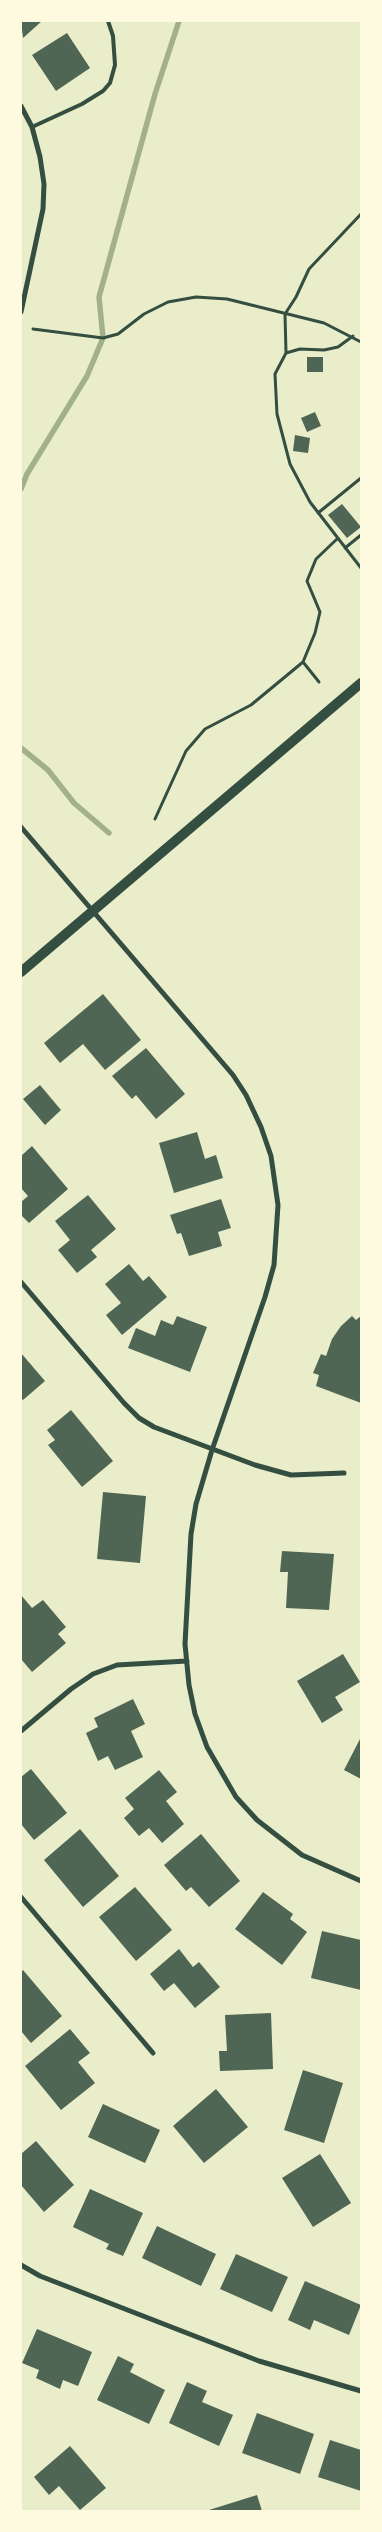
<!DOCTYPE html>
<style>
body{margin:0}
#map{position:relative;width:382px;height:2532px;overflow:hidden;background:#e9edc9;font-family:"Zilla Slab",serif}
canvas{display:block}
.frame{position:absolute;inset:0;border:22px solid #fefae0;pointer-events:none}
</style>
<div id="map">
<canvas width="382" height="2532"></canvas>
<div class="frame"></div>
</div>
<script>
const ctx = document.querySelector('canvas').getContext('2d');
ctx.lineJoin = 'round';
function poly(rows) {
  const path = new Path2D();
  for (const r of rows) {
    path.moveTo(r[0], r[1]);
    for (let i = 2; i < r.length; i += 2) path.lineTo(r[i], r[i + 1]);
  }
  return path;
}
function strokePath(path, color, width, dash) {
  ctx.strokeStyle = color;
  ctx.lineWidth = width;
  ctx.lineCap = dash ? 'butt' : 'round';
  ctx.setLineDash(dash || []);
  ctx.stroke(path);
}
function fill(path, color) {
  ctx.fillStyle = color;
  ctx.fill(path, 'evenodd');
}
strokePath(poly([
 [21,489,27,474,87,376,103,338,99,297,155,94,179,21],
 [21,748,48,770,74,803,109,833]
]), '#a3b18a', 5.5);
fill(poly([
 [21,21,42,21,23,38],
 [67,33,90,68,56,91,32,55],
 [307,357,323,357,323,372,307,372],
 [315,412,321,426,307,432,301,418],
 [295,435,310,438,308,453,293,451],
 [342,504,361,527,347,538,328,515],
 [103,994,141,1040,105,1070,83,1044,60,1063,44,1043],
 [146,1048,185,1094,156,1119,136,1095,132,1099,112,1076],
 [40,1085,61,1110,45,1125,23,1099],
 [197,1132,205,1159,216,1155,223,1178,174,1193,159,1143],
 [32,1146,68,1189,29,1223,21,1215,21,1202,28,1196,21,1188,21,1156],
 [88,1195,116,1229,91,1250,97,1257,77,1273,58,1250,70,1240,55,1221],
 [221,1199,231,1228,218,1232,222,1246,189,1256,181,1233,177,1234,170,1215],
 [129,1264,143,1281,149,1276,167,1297,122,1335,106,1315,121,1303,105,1284],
 [177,1316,207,1327,190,1372,128,1348,136,1328,155,1336,161,1320,173,1325],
 [352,1316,356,1320,361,1316,361,1403,316,1386,319,1375,313,1373,321,1354,326,1356,332,1339,341,1326],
 [21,1353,45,1381,23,1400,21,1398],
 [71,1410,113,1461,82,1487,48,1445,55,1440,47,1430],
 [103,1492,146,1496,140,1563,97,1559],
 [282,1551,334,1554,329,1610,286,1608,288,1572,280,1572],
 [21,1595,32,1608,43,1600,66,1627,58,1634,66,1643,32,1672,21,1659],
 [343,1654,360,1682,335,1697,343,1710,322,1723,297,1681],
 [133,1699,145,1724,131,1731,143,1757,115,1770,108,1756,98,1761,86,1733,98,1727,94,1718],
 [361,1737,361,1779,344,1770],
 [31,1769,67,1813,34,1840,21,1824,21,1777],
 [159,1770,177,1792,166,1801,184,1824,162,1843,149,1828,139,1836,124,1818,134,1809,125,1798],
 [80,1829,119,1876,83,1907,44,1860],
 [201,1834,240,1881,209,1907,191,1887,186,1891,164,1865],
 [135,1887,172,1930,136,1961,99,1917],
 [263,1892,293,1914,290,1919,307,1932,282,1965,235,1929],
 [322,1931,361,1940,361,1990,311,1978],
 [179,1949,193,1967,199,1962,220,1987,195,2008,174,1983,164,1991,150,1974],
 [23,1970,62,2016,31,2043,21,2031,21,1972],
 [271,2013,273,2069,220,2071,219,2051,227,2051,225,2015],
 [70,2029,90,2053,78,2062,95,2083,61,2110,25,2066],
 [303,2070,343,2083,324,2143,284,2130],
 [216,2089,248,2127,204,2163,173,2126],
 [103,2104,160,2130,145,2163,88,2137],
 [36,2141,74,2185,44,2212,21,2185,21,2154],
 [320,2154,351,2203,313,2227,282,2178],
 [90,2189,143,2213,123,2256,106,2249,109,2244,73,2227],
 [157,2226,216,2254,201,2286,142,2258],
 [236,2254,288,2277,272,2312,220,2289],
 [305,2281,361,2305,349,2335,314,2320,310,2330,288,2320],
 [37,2329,92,2352,78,2386,63,2380,60,2389,36,2378,39,2370,22,2363],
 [118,2356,134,2364,130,2372,165,2390,149,2424,97,2400],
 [187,2382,207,2391,202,2402,233,2415,219,2446,169,2423],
 [257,2413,314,2434,300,2474,242,2453],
 [330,2440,361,2450,361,2491,318,2477],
 [70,2446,106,2488,80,2510,59,2486,49,2495,34,2477],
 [257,2495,262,2511,209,2511,209,2510]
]), '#4f6655');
strokePath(poly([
 [361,214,309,269,296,297,285,314,286,353,275,374,277,414,290,464,310,502,361,568],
 [33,329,103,338,118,334,144,314,168,302,196,297,227,299,324,323,361,342],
 [286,353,300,349,324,350,338,347,353,336],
 [318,513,361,478],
 [345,548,361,535],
 [303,662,319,682],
 [155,819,186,751,205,729,251,705,303,662,315,633,320,612,307,581,316,559,337,539]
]), '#344e41', 3);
strokePath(poly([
 [32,127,82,104,103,91,110,83,115,65,113,36,108,21]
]), '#344e41', 4);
strokePath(poly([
 [21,106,32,127,40,157,44,184,43,209,21,312],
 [21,827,233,1075,246,1095,261,1127,271,1156,278,1205,274,1265,265,1297,212,1450,196,1504,191,1534,185,1644,189,1685,195,1714,207,1747,236,1797,257,1820,302,1855,361,1881],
 [21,1282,124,1403,139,1418,154,1427,255,1465,291,1475,344,1473],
 [21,1731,71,1689,93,1674,117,1665,187,1661],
 [21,1897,153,2053],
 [21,2265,40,2276,259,2361,361,2391]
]), '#344e41', 5);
strokePath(poly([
 [21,972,361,683]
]), '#344e41', 10);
</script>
